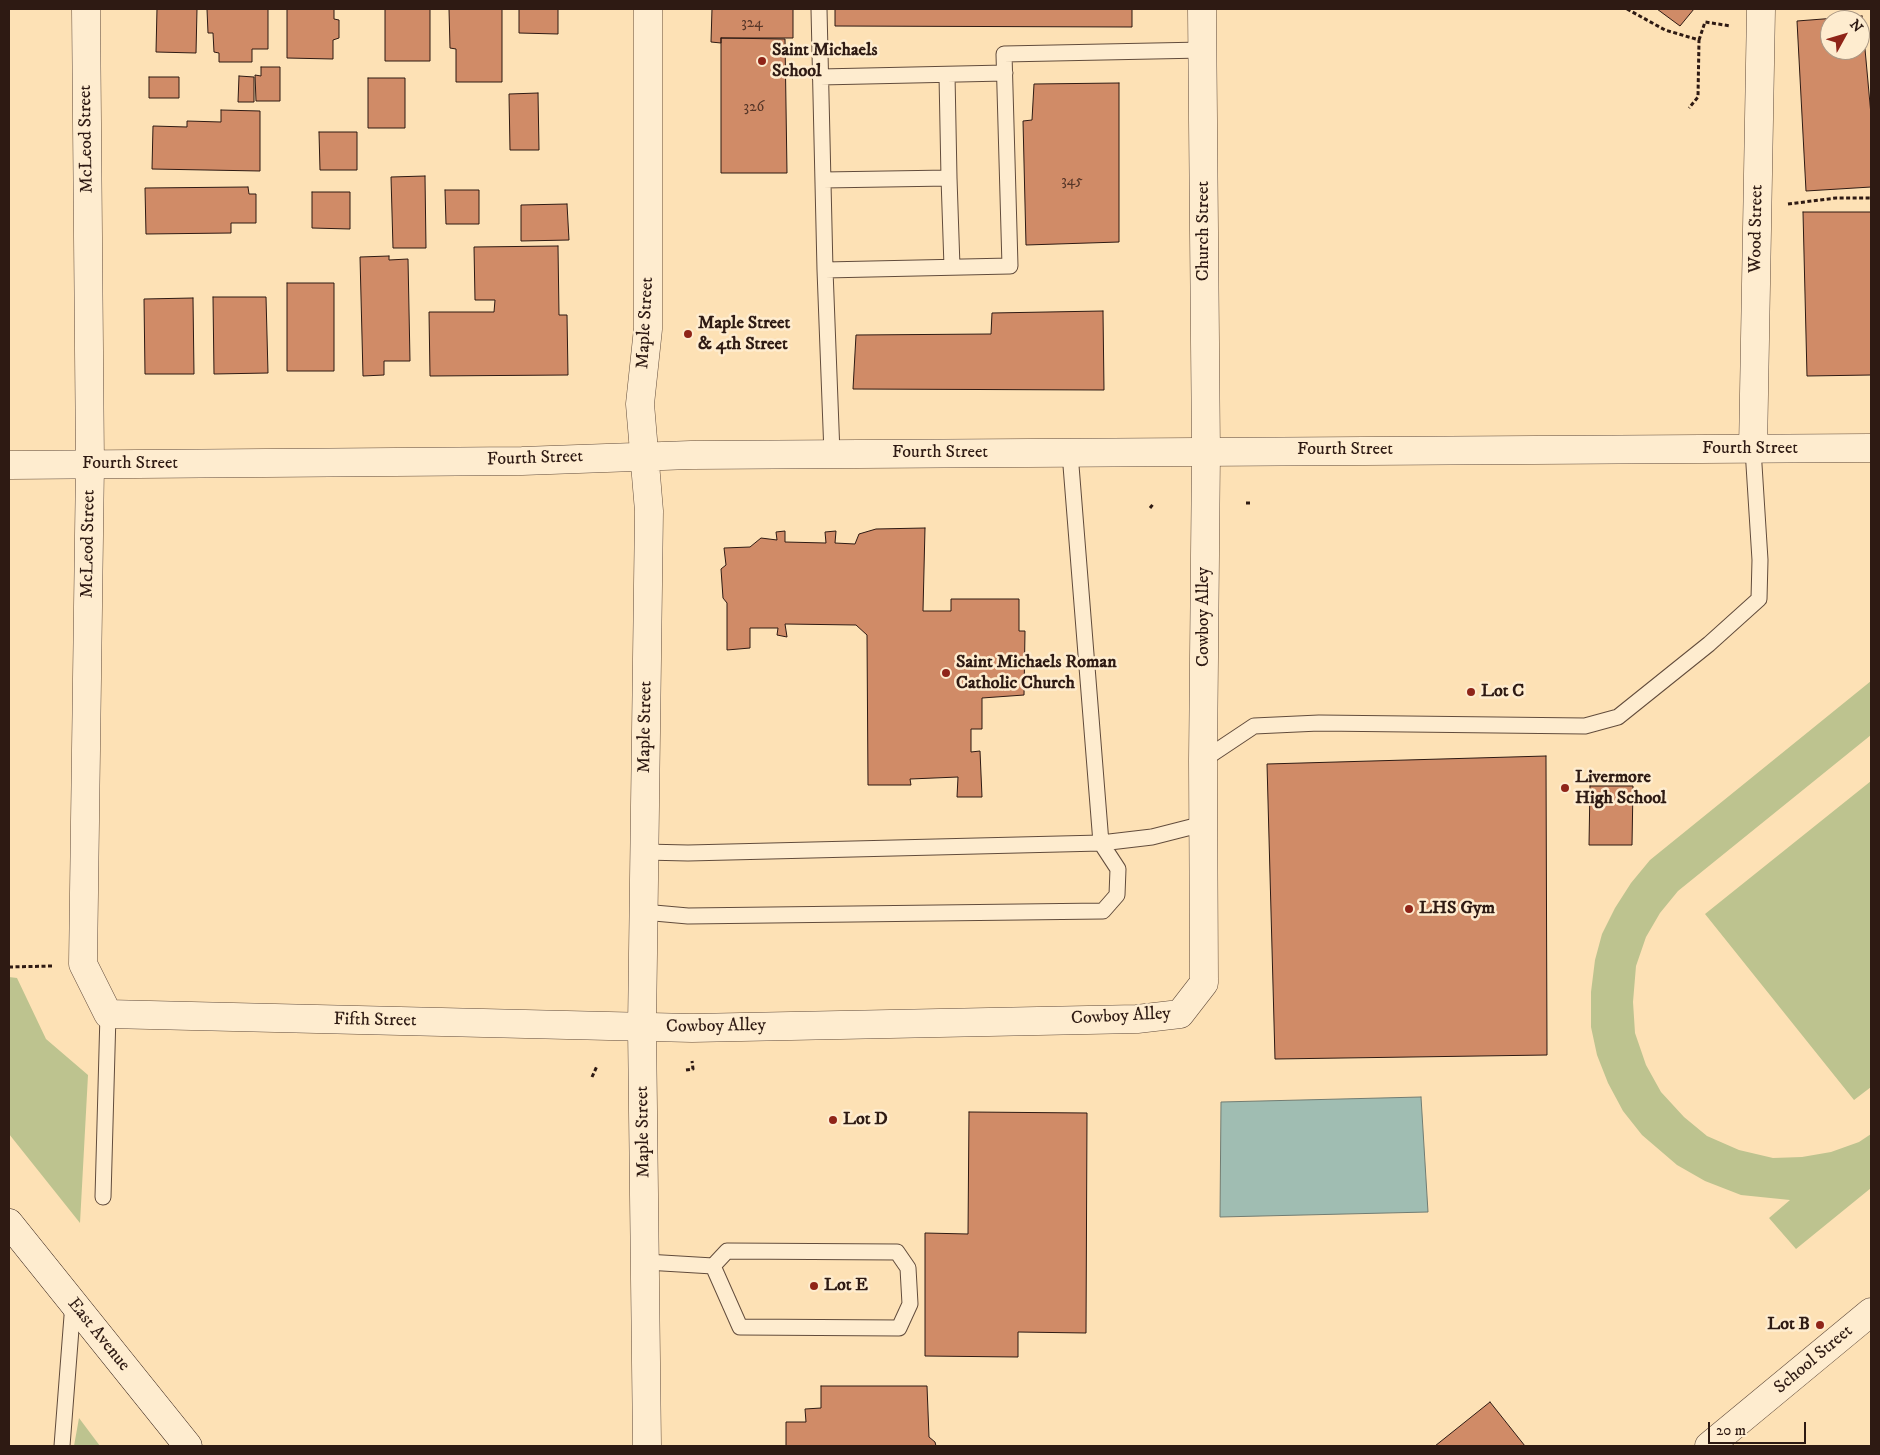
<!DOCTYPE html>
<style>
body{margin:0}
#map{position:relative;width:1880px;height:1455px;overflow:hidden;background:#fde1b5;font-family:"IM FELL DW Pica",serif}
canvas{display:block}
.frame{position:absolute;inset:0;border:10px solid #2e1a13;pointer-events:none}
.north{position:absolute;left:1820px;top:10px;width:50px;height:50px;box-sizing:border-box;background:#feeccf;border:1px solid #ab9884;border-radius:50%;rotate:51deg;font-size:14px;font-weight:700;line-height:20px;text-align:center;color:#2e1a13}
.north::after{content:'';display:block;margin:auto;width:18px;height:22px;background:#8f2418;clip-path:polygon(50% 0,100% 100%,50% 72%,0 100%)}
.scale{position:absolute;left:1708px;top:1422px;width:98px;height:22px;box-sizing:border-box;border:2px solid #2e1a13;border-top:0;padding-left:6px;font-size:15px;line-height:18px;white-space:nowrap;color:#2e1a13;-webkit-text-stroke:4px #feeccf;paint-order:stroke}
</style>
<div id="map">
<canvas width="1880" height="1455"></canvas>
<div class="frame"></div>
<div class="north">N</div>
<div class="scale">20 m</div>
</div>
<script>
const ctx = document.querySelector('canvas').getContext('2d');
ctx.lineJoin = 'round';
function fill(path, color) {
  ctx.fillStyle = color;
  ctx.fill(path, 'evenodd');
}
function poly(rows) {
  const path = new Path2D();
  for (const r of rows) {
    path.moveTo(r[0], r[1]);
    for (let i = 2; i < r.length; i += 2) path.lineTo(r[i], r[i + 1]);
  }
  return path;
}
function strokePath(path, color, width, dash) {
  ctx.strokeStyle = color;
  ctx.lineWidth = width;
  ctx.lineCap = dash ? 'butt' : 'round';
  ctx.setLineDash(dash || []);
  ctx.stroke(path);
}
function drawText(font, color, halo, rows, align = 'center') {
  ctx.font = font + ' "IM FELL DW Pica",serif';
  ctx.lineWidth = 5;
  ctx.setLineDash([]);
  ctx.textBaseline = 'middle';
  ctx.strokeStyle = halo;
  ctx.fillStyle = color;
  for (const [text, x, y, turn = 0] of rows) {
    ctx.save();
    ctx.translate(x, y);
    ctx.rotate((+turn || 0) * Math.PI / 180);
    ctx.textAlign = isNaN(turn) ? turn : align;
    if (halo) ctx.strokeText(text, 0, 0);
    ctx.fillText(text, 0, 0);
    ctx.restore();
  }
}
fill(poly([
 [1871,681,1871,735,1678,891,1660,913,1646,937,1636,966,1633,1002,1635,1033,1646,1065,1661,1092,1684,1117,1707,1136,1739,1150,1773,1158,1802,1157,1831,1152,1859,1142,1871,1134,1871,1188,1796,1249,1769,1218,1790,1200,1741,1195,1705,1181,1677,1165,1642,1135,1623,1111,1608,1083,1597,1055,1591,1027,1591,992,1595,960,1602,934,1615,908,1631,883,1650,860],
 [1871,781,1871,1087,1854,1100,1705,914],
 [9,977,17,978,46,1039,88,1075,80,1223,9,1134],
 [79,1418,100,1446,74,1446]
]), '#bdc38f');
const water = poly([
 [1421,1097,1428,1212,1220,1217,1221,1102,1421,1097]
]);
fill(water, '#a0bdb2');
strokePath(water, '#727c72', 1);
const building = poly([
 [157,9,197,9,196,53,156,52,157,9],
 [207,9,268,9,268,49,252,49,252,62,219,62,219,53,214,52,213,33,208,33,207,9],
 [287,9,334,9,334,19,339,20,339,38,333,40,333,59,287,58,287,9],
 [385,9,430,9,430,61,385,61,385,9],
 [449,9,502,9,502,82,456,82,456,49,450,48,449,9],
 [519,9,558,9,558,34,519,33,519,9],
 [712,9,793,9,793,38,721,38,721,43,711,42,712,9],
 [835,9,1132,9,1132,27,835,26,835,9],
 [1657,9,1694,9,1680,26,1657,9],
 [1862,16,1871,115,1871,187,1806,191,1797,21,1862,16],
 [1830,20,1860,20,1860,50,1830,50,1830,20],
 [721,38,785,39,787,173,721,173,721,38],
 [261,67,280,67,280,101,256,101,255,75,261,76,261,67],
 [239,76,254,77,254,102,238,102,239,76],
 [149,77,179,77,179,98,149,98,149,77],
 [368,78,405,78,405,128,368,128,368,78],
 [1119,83,1119,242,1026,245,1023,121,1032,120,1034,84,1119,83],
 [538,93,539,150,510,150,509,94,538,93],
 [221,110,260,111,260,171,152,169,153,126,187,127,187,121,221,122,221,110],
 [319,132,357,132,357,170,320,170,319,132],
 [425,176,426,248,393,248,391,177,425,176],
 [248,187,249,194,256,194,256,223,231,223,231,233,146,234,145,188,248,187],
 [445,190,479,190,479,224,446,224,445,190],
 [312,192,350,192,350,229,312,228,312,192],
 [567,204,569,240,521,241,521,205,567,204],
 [1803,212,1871,212,1871,375,1807,376,1803,212],
 [558,246,559,315,567,315,568,375,430,376,429,312,494,312,495,300,475,300,474,247,558,246],
 [389,256,389,260,408,259,410,361,384,361,384,375,363,376,360,257,389,256],
 [287,283,334,283,334,371,287,371,287,283],
 [213,297,266,297,268,373,214,374,213,297],
 [193,298,194,374,145,374,144,299,193,298],
 [1103,311,1104,390,853,389,856,335,991,334,992,313,1103,311],
 [925,528,923,611,951,611,951,599,1019,599,1019,631,1025,631,1024,695,982,698,982,729,971,729,971,752,980,751,982,797,957,797,958,777,910,779,911,785,868,785,867,635,856,625,785,624,787,637,777,635,778,628,750,628,750,648,727,650,727,603,723,598,721,569,726,565,724,548,750,547,761,538,777,540,776,532,785,531,785,542,826,543,825,532,836,531,835,543,855,544,859,534,876,529,925,528],
 [1546,756,1547,1055,1275,1059,1267,764,1546,756],
 [1590,786,1633,786,1632,845,1589,845,1590,786],
 [969,1112,1087,1113,1086,1333,1018,1332,1018,1357,925,1356,925,1233,968,1234,969,1112],
 [821,1386,927,1386,929,1437,935,1442,936,1446,786,1446,786,1422,806,1422,805,1409,821,1408,821,1386],
 [1490,1402,1525,1446,1435,1446,1490,1402]
]);
fill(building, '#d08b67');
strokePath(building, '#2e1a13', 1);
const service = poly([
 [819,9,825,270,1010,266,1004,54,1203,50],
 [947,75,949,178],
 [820,77,1005,73],
 [823,180,949,178,952,267],
 [825,270,832,454],
 [1203,760,1254,726,1319,723,1585,726,1618,717,1709,644,1759,599,1760,560,1753,449],
 [644,852,688,853,1101,843,1152,837,1203,824],
 [643,912,688,916,1103,911,1117,895,1118,869,1101,843,1070,453],
 [103,1197,108,1014],
 [727,1251,897,1252,908,1268,910,1304,899,1328,740,1327,713,1266,727,1251],
 [646,1262,713,1266],
 [62,1446,73,1303]
]);
const minor = poly([
 [86,9,90,464,83,964,108,1014,692,1028,1137,1019,1180,1014,1204,983,1203,760,1206,453,1202,9],
 [1753,449,1761,9],
 [1709,1446,1871,1312]
]);
const tertiary = poly([
 [9,465,522,461,691,455,1871,448],
 [647,1446,642,1027,649,511,640,404,648,329,648,9]
]);
const secondary = poly([
 [9,1223,188,1446]
]);
strokePath(service, '#624c3c', 17);
strokePath(minor, '#624c3c', 29);
strokePath(tertiary, '#624c3c', 29);
strokePath(secondary, '#2e1a13', 29);
strokePath(poly([
 [1627,9,1665,30,1699,40,1698,97,1689,108],
 [1699,40,1705,22,1731,26],
 [1788,204,1836,198,1871,198],
 [1246,503,1251,503],
 [1150,508,1154,503],
 [9,967,53,966],
 [686,1070,693,1069,692,1061],
 [592,1077,597,1066]
]), '#2e1a13', 3, [4, 2.5]);
strokePath(service, '#feeccf', 15);
strokePath(minor, '#feeccf', 28);
strokePath(tertiary, '#feeccf', 28);
strokePath(secondary, '#feeccf', 28);
for (const [x, y, r, color] of [
 [762,61,5,"#8f2418"],
 [688,334,5,"#8f2418"],
 [946,673,5,"#8f2418"],
 [1471,692,5,"#8f2418"],
 [1565,788,5,"#8f2418"],
 [1409,909,5,"#8f2418"],
 [833,1120,5,"#8f2418"],
 [814,1286,5,"#8f2418"],
 [1820,1325,5,"#8f2418"]
]) {
  const dot = new Path2D();
  dot.arc(x, y, r, 0, 2 * Math.PI);
  ctx.fillStyle = color;
  ctx.fill(dot);
  strokePath(dot, '#feeccf', 2);
}
drawText('15px', '#563628', null, [
 ["324",752,24],
 ["326",754,108],
 ["345",1072,182]
]);
drawText('bold 18px', '#2e1a13', '#feeccf', [
 ["Saint Michaels",772,51],
 ["School",772,72],
 ["Maple Street",698,324],
 ["& 4th Street",698,345],
 ["Saint Michaels Roman",956,663],
 ["Catholic Church",956,684],
 ["Lot C",1481,692],
 ["Livermore",1575,778],
 ["High School",1575,799],
 ["LHS Gym",1419,909],
 ["Lot D",843,1120],
 ["Lot E",824,1286],
 ["Lot B",1810,1325,"right"]
], 'left');
drawText('18px', '#2e1a13', '#feeccf', [
 ["McLeod Street",87,139,-91],
 ["Wood Street",1757,229,-89],
 ["Church Street",1204,231,-90],
 ["Maple Street",646,323,-87],
 ["Fourth Street",1750,449],
 ["Fourth Street",1345,450],
 ["Fourth Street",940,453],
 ["Fourth Street",535,459,-2],
 ["Fourth Street",130,464],
 ["McLeod Street",89,544,-89],
 ["Cowboy Alley",1204,617,-90],
 ["Maple Street",646,727,-89],
 ["Cowboy Alley",1121,1017,-3],
 ["Fifth Street",375,1021,1],
 ["Cowboy Alley",716,1027,-1],
 ["Maple Street",644,1132,-91],
 ["East Avenue",98,1335,51],
 ["School Street",1814,1360,-40]
]);
</script>
